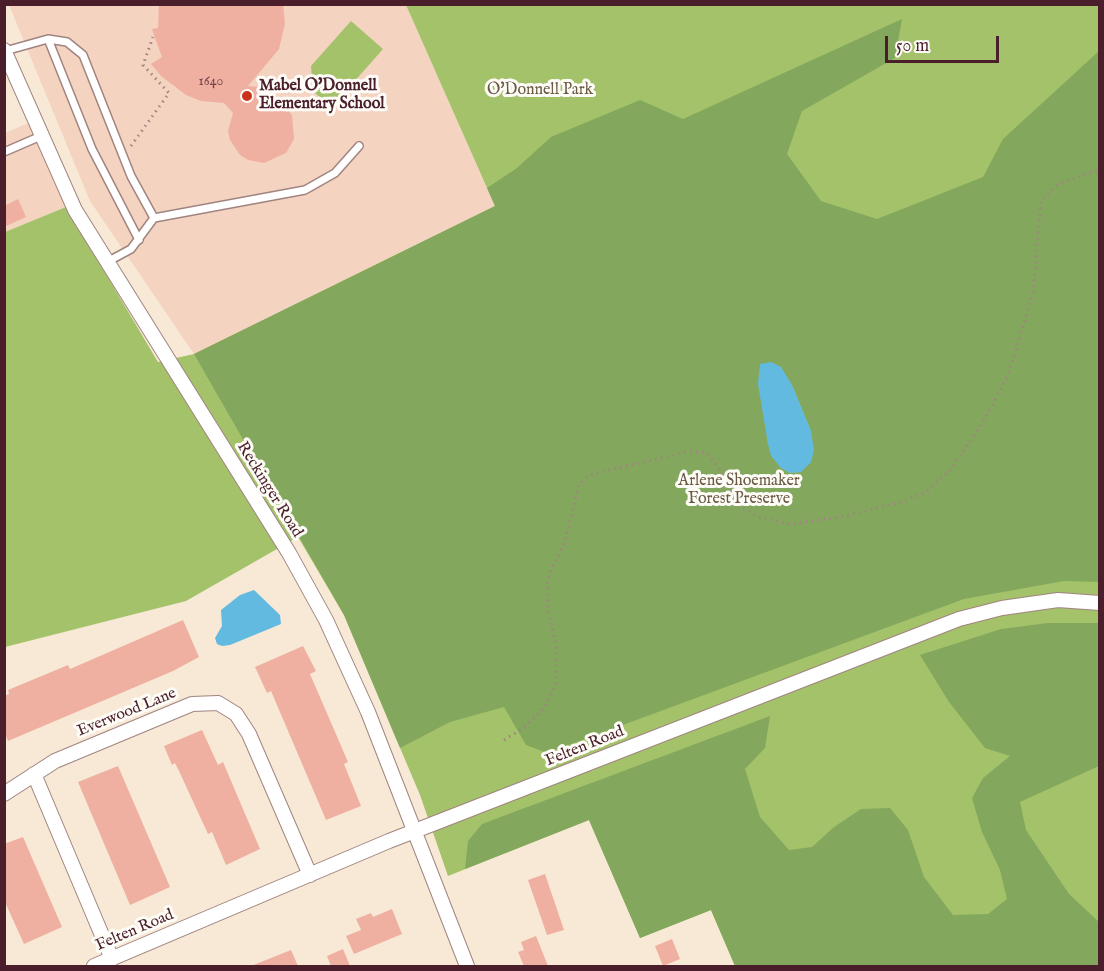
<!DOCTYPE html>
<style>
body{margin:0}
#map{position:relative;width:1104px;height:971px;overflow:hidden;background:#f7e9d5;font-family:"IM FELL English",serif}
canvas{display:block}
.frame{position:absolute;inset:0;border:6px solid #4a1f2b;pointer-events:none}
.scale{position:absolute;left:885px;top:36px;width:114px;height:27px;box-sizing:border-box;border:3px solid #4a1f2b;border-top:0;padding-left:8px;font-size:18px;line-height:21px;white-space:nowrap;color:#4a1f2b;-webkit-text-stroke:4px #fdfcf7;paint-order:stroke}
</style>
<div id="map">
<canvas width="1104" height="971"></canvas>
<div class="frame"></div>
<div class="scale">50 m</div>
</div>
<script>
const ctx = document.querySelector('canvas').getContext('2d');
ctx.lineJoin = 'round';
function fill(path, color) {
  ctx.fillStyle = color;
  ctx.fill(path, 'evenodd');
}
function poly(rows) {
  const path = new Path2D();
  for (const r of rows) {
    path.moveTo(r[0], r[1]);
    for (let i = 2; i < r.length; i += 2) path.lineTo(r[i], r[i + 1]);
  }
  return path;
}
function strokePath(path, color, width, dash) {
  ctx.strokeStyle = color;
  ctx.lineWidth = width;
  ctx.lineCap = dash ? 'butt' : 'round';
  ctx.setLineDash(dash || []);
  ctx.stroke(path);
}
function drawText(font, color, halo, rows, align = 'center') {
  ctx.font = font + ' "IM FELL English",serif';
  ctx.lineWidth = 6;
  ctx.setLineDash([]);
  ctx.textBaseline = 'middle';
  ctx.strokeStyle = halo;
  ctx.fillStyle = color;
  for (const [text, x, y, turn = 0] of rows) {
    ctx.save();
    ctx.translate(x, y);
    ctx.rotate((+turn || 0) * Math.PI / 180);
    ctx.textAlign = isNaN(turn) ? turn : align;
    if (halo) ctx.strokeText(text, 0, 0);
    ctx.fillText(text, 0, 0);
    ctx.restore();
  }
}
fill(poly([
 [9,5,406,5,495,206,194,354,90,201],
 [31,122,66,207,5,232,5,133]
]), '#f4d3c0');
fill(poly([
 [406,5,1099,5,1099,966,735,966,711,910,640,938,589,820,448,876,420,795,344,615,298,537,186,601,5,647,5,232,66,207,158,362,194,354,495,206],
 [351,21,383,49,331,108,313,91,311,66]
]), '#a4c269');
fill(poly([
 [902,19,895,58,802,111,787,154,821,201,877,219,983,177,1003,139,1099,51,1099,582,1064,581,964,599,547,753,526,745,504,707,450,722,400,748,344,615,194,354,495,206,487,188,517,168,551,137,640,100,683,119],
 [792,385,811,431,801,472,790,473,781,468,768,444,766,424],
 [1048,623,1099,623,1099,766,1020,802,1026,830,1069,894,1099,922,1099,966,735,966,711,910,640,938,589,820,465,869,468,841,482,824,770,716,765,748,745,769,760,817,789,850,812,847,834,827,861,809,890,808,908,830,924,877,953,915,988,914,1007,899,1000,870,982,832,972,798,983,778,1010,756,985,748,949,702,920,655,1001,629]
]), '#83a85d');
fill(poly([
 [771,362,781,367,792,385,811,431,814,450,811,462,801,472,790,473,781,468,771,456,768,444,758,384,760,364],
 [254,590,280,615,281,624,230,645,222,646,217,644,215,638,222,626,221,610,240,595]
]), '#63bae0');
fill(poly([
 [159,4,283,4,285,24,279,49,248,86,261,87,261,96,281,103,292,115,294,139,286,153,264,163,248,160,240,155,230,140,228,131,233,113,224,103,201,101,186,95,161,76,151,64,162,57,152,29,158,28],
 [18,199,26,217,4,227,4,206],
 [183,620,199,657,173,671,8,741,4,732,4,696,9,694,8,690,68,665,70,669],
 [303,646,316,671,310,674,348,762,344,764,361,806,326,820,271,691,267,693,255,667],
 [202,730,218,765,223,762,260,849,226,865,212,832,208,834,179,771,175,763,172,765,164,746],
 [118,766,170,887,130,905,78,782],
 [23,837,62,927,24,944,4,900,4,844],
 [545,874,564,930,547,935,528,880],
 [392,909,402,934,354,954,346,936,361,930,356,919,371,913,373,917],
 [536,936,548,966,524,966,518,952,524,950,521,942],
 [672,939,680,959,663,966,655,946],
 [343,949,350,966,331,966,327,956],
 [291,950,298,966,251,966]
]), '#efb0a1');
const lane = poly([
 [48,39,92,149,139,240],
 [5,51,48,39,67,42,83,55,131,176,154,218],
 [4,152,41,136],
 [107,262,131,249,154,218,305,190,335,173,359,146]
]);
const street = poly([
 [4,50,75,210,289,553,326,620,368,712,467,966],
 [34,774,112,959],
 [4,794,55,761,192,704,218,703,236,714,249,734,310,875],
 [94,966,389,841,959,619,1002,608,1058,600,1100,603]
]);
strokePath(lane, '#a08480', 10);
strokePath(street, '#a08480', 16);
strokePath(poly([
 [131,146,169,93,143,65,153,37],
 [504,740,525,727,544,708,556,683,557,651,547,603,547,584,549,574,564,545,579,485,588,476,601,472,691,451,707,453,721,471,727,490,741,507,759,517,790,524,840,517,898,503,926,492,951,469,985,419,1008,375,1033,294,1041,201,1057,185,1100,169]
]), '#a08480', 3, [1.5, 4.5]);
strokePath(lane, '#fff', 7);
strokePath(street, '#fff', 14);
for (const [x, y, r, color] of [
 [247,96,6,"#c8321e"]
]) {
  const dot = new Path2D();
  dot.arc(x, y, r, 0, 2 * Math.PI);
  ctx.fillStyle = color;
  ctx.fill(dot);
  strokePath(dot, '#fdfcf7', 2);
}
drawText('14px', '#734348', null, [
 ["1640",211,82]
]);
drawText('bold 16px', '#4a1f2b', '#fdfcf7', [
 ["Mabel O'Donnell",259,87],
 ["Elementary School",259,105]
], 'left');
drawText('16px', '#6a5841', '#fdfcf7', [
 ["O'Donnell Park",540,91],
 ["Arlene Shoemaker",739,482],
 ["Forest Preserve",739,500]
]);
drawText('16px', '#4a1f2b', '#fdfcf7', [
 ["Reckinger Road",269,490,58],
 ["Everwood Lane",127,713,-22],
 ["Felten Road",585,747,-22],
 ["Felten Road",135,931,-23]
]);
</script>
